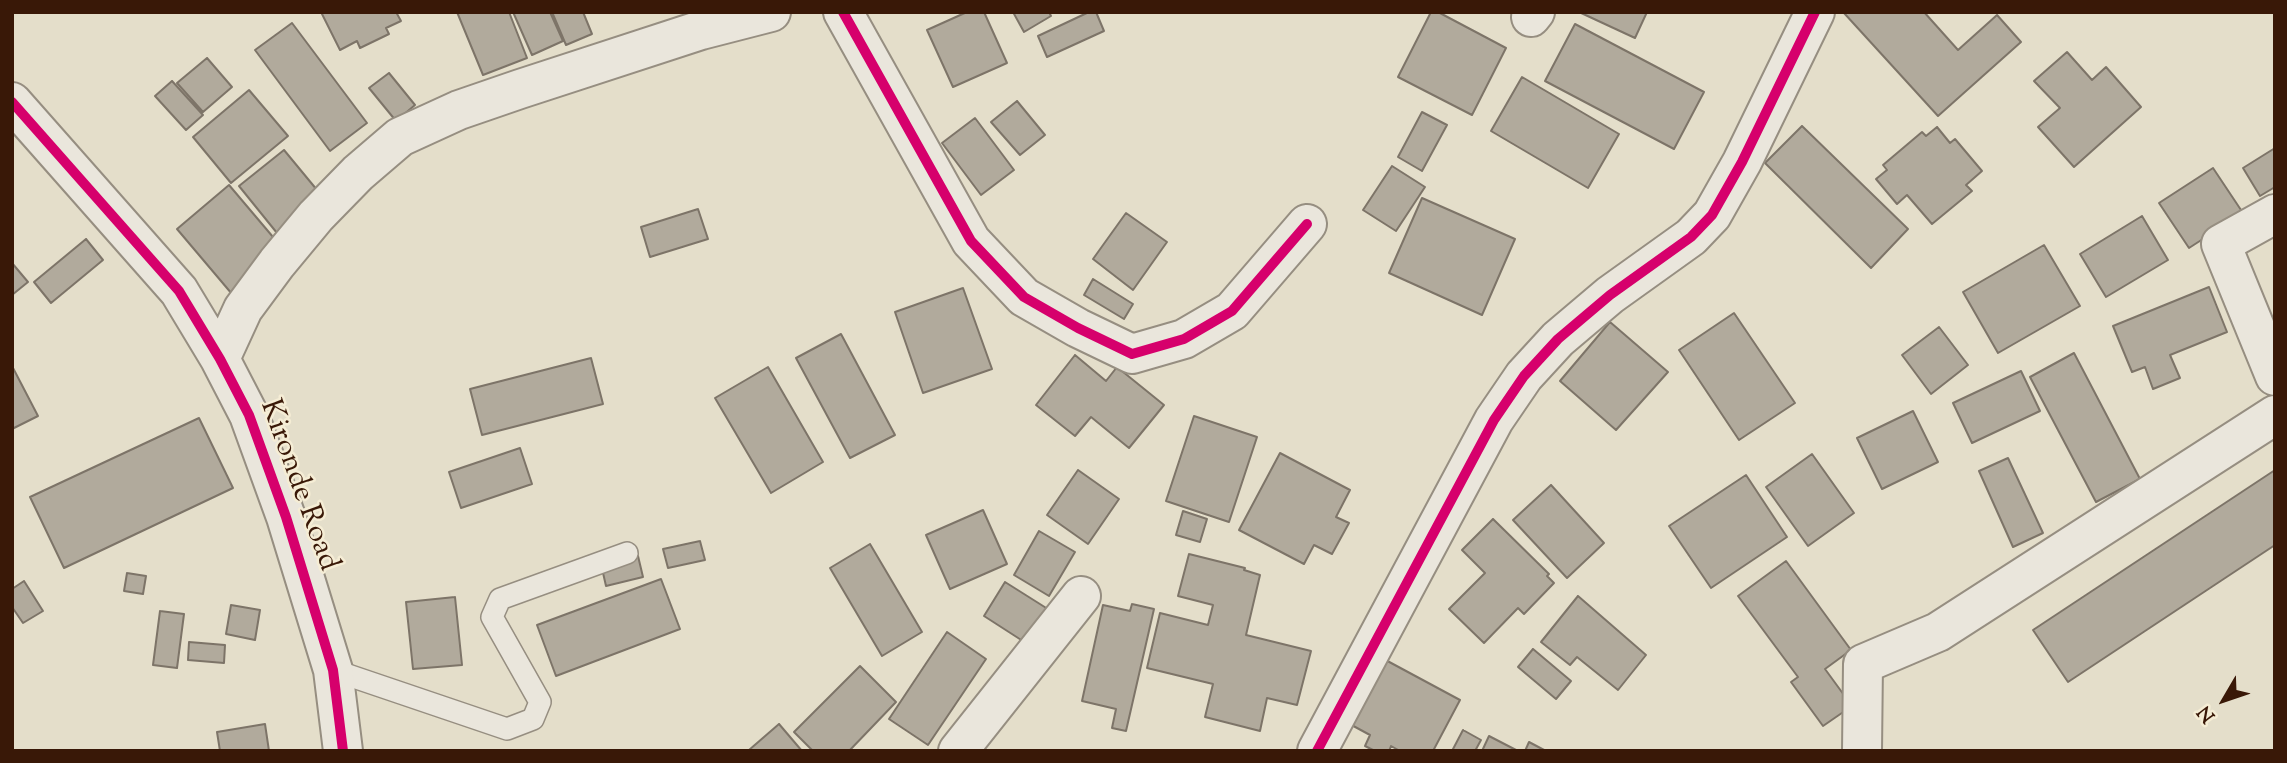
<!DOCTYPE html>
<style>
body{margin:0}
#map{position:relative;width:2287px;height:763px;overflow:hidden;background:#e4deca;font-family:"Sorts Mill Goudy",serif}
canvas{display:block}
.frame{position:absolute;inset:0;border:14px solid #391807;pointer-events:none}
.north{position:absolute;left:2189px;top:665px;width:70px;height:70px;-webkit-text-stroke:5px #f5edd5;paint-order:stroke;rotate:231deg;font-size:19px;font-weight:700;line-height:28px;text-align:center;color:#391807}
.north::after{content:'';display:block;margin:auto;width:24px;height:32px;background:#391807;clip-path:polygon(50% 0,100% 100%,50% 72%,0 100%)}
</style>
<div id="map">
<canvas width="2287" height="763"></canvas>
<div class="frame"></div>
<div class="north">N</div>
</div>
<script>
const ctx = document.querySelector('canvas').getContext('2d');
ctx.lineJoin = 'round';
function fill(path, color) {
  ctx.fillStyle = color;
  ctx.fill(path, 'evenodd');
}
function poly(rows) {
  const path = new Path2D();
  for (const r of rows) {
    path.moveTo(r[0], r[1]);
    for (let i = 2; i < r.length; i += 2) path.lineTo(r[i], r[i + 1]);
  }
  return path;
}
function strokePath(path, color, width, dash) {
  ctx.strokeStyle = color;
  ctx.lineWidth = width;
  ctx.lineCap = dash ? 'butt' : 'round';
  ctx.setLineDash(dash || []);
  ctx.stroke(path);
}
function drawText(font, color, halo, rows, align = 'center') {
  ctx.font = font + ' "Sorts Mill Goudy",serif';
  ctx.lineWidth = 5;
  ctx.setLineDash([]);
  ctx.textBaseline = 'middle';
  ctx.strokeStyle = halo;
  ctx.fillStyle = color;
  for (const [text, x, y, turn = 0] of rows) {
    ctx.save();
    ctx.translate(x, y);
    ctx.rotate((+turn || 0) * Math.PI / 180);
    ctx.textAlign = isNaN(turn) ? turn : align;
    if (halo) ctx.strokeText(text, 0, 0);
    ctx.fillText(text, 0, 0);
    ctx.restore();
  }
}
const building = poly([
 [321,12,396,12,401,21,386,28,389,34,360,48,357,41,340,50,321,12],
 [457,12,509,12,527,58,483,75,457,12],
 [513,12,550,12,563,41,532,55,513,12],
 [552,12,583,12,592,34,566,45,552,12],
 [967,12,984,12,1007,63,953,87,927,30,967,12],
 [1013,12,1049,12,1051,16,1024,32,1013,12],
 [1089,12,1096,12,1104,31,1047,57,1038,36,1089,12],
 [1431,12,1438,12,1506,48,1472,115,1398,77,1431,12],
 [1579,12,1647,12,1635,38,1579,12],
 [1924,12,1958,50,1997,15,2021,42,1938,116,1844,13,1924,12],
 [292,23,367,123,330,151,255,50,292,23],
 [1575,24,1704,92,1674,149,1545,81,1575,24],
 [2067,52,2092,80,2106,67,2141,107,2074,167,2038,127,2060,108,2034,81,2067,52],
 [207,58,232,87,203,112,177,83,207,58],
 [389,73,415,105,396,121,369,88,389,73],
 [1522,77,1619,134,1588,188,1491,131,1522,77],
 [172,81,203,115,186,130,155,96,172,81],
 [249,90,288,136,231,183,193,137,249,90],
 [1017,101,1045,135,1020,155,991,122,1017,101],
 [1422,112,1447,125,1422,171,1398,157,1422,112],
 [975,118,1014,170,981,195,942,143,975,118],
 [1802,126,1908,229,1871,268,1765,163,1802,126],
 [1937,127,1950,143,1955,139,1982,171,1966,185,1972,191,1932,224,1907,195,1897,204,1876,179,1887,170,1883,165,1922,132,1926,136,1937,127],
 [2275,148,2275,187,2260,196,2243,168,2275,148],
 [284,150,322,196,277,233,239,186,284,150],
 [1392,166,1425,187,1396,231,1363,210,1392,166],
 [2213,168,2243,213,2189,248,2159,203,2213,168],
 [229,185,284,250,232,294,177,229,229,185],
 [1422,198,1515,239,1482,315,1389,273,1422,198],
 [698,209,708,239,650,257,641,227,698,209],
 [1126,213,1167,242,1133,290,1093,259,1126,213],
 [2142,216,2168,260,2106,297,2080,254,2142,216],
 [86,239,103,260,51,303,34,282,86,239],
 [2044,245,2080,306,1998,353,1963,292,2044,245],
 [12,263,28,282,12,295,12,263],
 [1093,279,1133,304,1124,319,1084,295,1093,279],
 [2209,287,2227,332,2170,355,2180,378,2153,389,2145,367,2132,372,2113,326,2209,287],
 [963,288,992,369,923,393,895,312,963,288],
 [1734,313,1795,403,1739,440,1679,350,1734,313],
 [1610,322,1668,372,1616,430,1560,381,1610,322],
 [1939,327,1968,365,1931,394,1902,355,1939,327],
 [841,334,895,435,850,458,796,358,841,334],
 [2074,353,2140,479,2096,502,2030,377,2074,353],
 [1075,355,1106,381,1117,367,1164,405,1129,448,1091,417,1075,436,1036,405,1075,355],
 [591,358,603,404,482,435,470,389,591,358],
 [12,366,38,416,12,429,12,366],
 [768,367,823,462,771,493,715,398,768,367],
 [2021,371,2040,411,1972,443,1953,403,2021,371],
 [1913,411,1938,462,1882,489,1857,438,1913,411],
 [1194,416,1257,437,1229,522,1166,501,1194,416],
 [199,418,233,488,64,568,30,497,199,418],
 [520,448,532,484,461,508,449,472,520,448],
 [1280,453,1350,490,1336,517,1349,523,1332,554,1314,545,1304,564,1239,530,1280,453],
 [1812,454,1854,513,1808,546,1766,487,1812,454],
 [2008,458,2043,533,2013,547,1979,471,2008,458],
 [1078,470,1119,499,1088,544,1047,515,1078,470],
 [2275,470,2275,545,2068,682,2033,630,2275,470],
 [1746,475,1787,537,1711,588,1669,526,1746,475],
 [1551,485,1604,543,1567,578,1513,520,1551,485],
 [983,510,1007,564,950,589,926,535,983,510],
 [1183,511,1207,519,1200,542,1176,535,1183,511],
 [1493,519,1549,574,1547,576,1554,583,1524,614,1518,608,1484,643,1449,609,1485,573,1462,550,1493,519],
 [1039,531,1075,552,1049,596,1014,575,1039,531],
 [700,541,705,560,668,568,663,549,700,541],
 [870,544,922,632,882,656,830,568,870,544],
 [1189,554,1245,568,1244,570,1260,575,1246,635,1311,651,1297,705,1267,698,1260,731,1205,717,1213,684,1147,668,1160,613,1208,625,1213,605,1178,596,1189,554],
 [638,556,643,577,606,586,601,564,638,556],
 [1786,561,1851,650,1825,669,1852,706,1823,726,1791,682,1798,677,1738,596,1786,561],
 [127,573,146,576,143,594,124,591,127,573],
 [661,579,680,629,556,676,537,625,661,579],
 [24,581,43,611,23,623,12,607,12,589,24,581],
 [1005,582,1051,611,1029,645,984,616,1005,582],
 [1578,596,1646,655,1618,690,1577,657,1570,665,1541,642,1578,596],
 [455,597,462,665,413,669,406,602,455,597],
 [1132,604,1154,609,1126,731,1112,728,1116,709,1082,701,1103,605,1130,611,1132,604],
 [231,605,260,610,255,640,226,634,231,605],
 [160,611,184,614,177,668,153,665,160,611],
 [947,632,986,659,928,745,889,719,947,632],
 [189,642,225,645,224,663,188,660,189,642],
 [1533,649,1571,681,1556,699,1518,667,1533,649],
 [1380,657,1460,700,1433,751,1400,751,1391,746,1389,751,1375,751,1365,746,1370,735,1346,722,1380,657],
 [860,666,896,702,849,751,813,751,794,732,860,666],
 [265,724,269,751,220,751,217,732,265,724],
 [779,724,802,751,750,751,749,750,779,724],
 [1463,730,1481,740,1475,751,1452,751,1463,730],
 [1489,736,1518,751,1482,751,1489,736],
 [1529,742,1546,751,1525,751,1529,742]
]);
fill(building, '#b1aa9c');
strokePath(building, '#7d7468', 2);
const lane = poly([
 [333,670,507,729,533,719,540,702,492,617,500,599,627,553]
]);
const street = poly([
 [843,12,971,241,1024,297,1078,328,1132,354,1184,339,1232,311,1307,224],
 [1531,17,1535,12],
 [12,102,179,291,220,359,249,415,286,517,333,670,343,751],
 [2275,214,2221,244,2275,376],
 [220,359,243,309,277,263,316,216,358,173,400,137,459,110,520,89,701,30,771,12],
 [958,751,1081,596],
 [1317,751,1494,420,1524,376,1558,339,1610,295,1691,237,1712,215,1742,162,1815,12],
 [1862,751,1863,664,1938,632,2275,415]
]);
strokePath(lane, '#968e81', 24);
strokePath(street, '#968e81', 42);
strokePath(lane, '#eae6dc', 21);
strokePath(street, '#eae6dc', 38);
strokePath(poly([
 [843,12,971,241,1024,297,1078,328,1132,354,1184,339,1232,311,1307,224],
 [12,102,179,291,220,359,249,415,286,517,333,670,343,751],
 [1317,751,1494,420,1524,376,1558,339,1610,295,1691,237,1712,215,1742,162,1815,12]
]), '#d6006c', 10);
drawText('30px', '#391807', '#f5edd5', [
 ["Kironde Road",297,486,70]
]);
</script>
